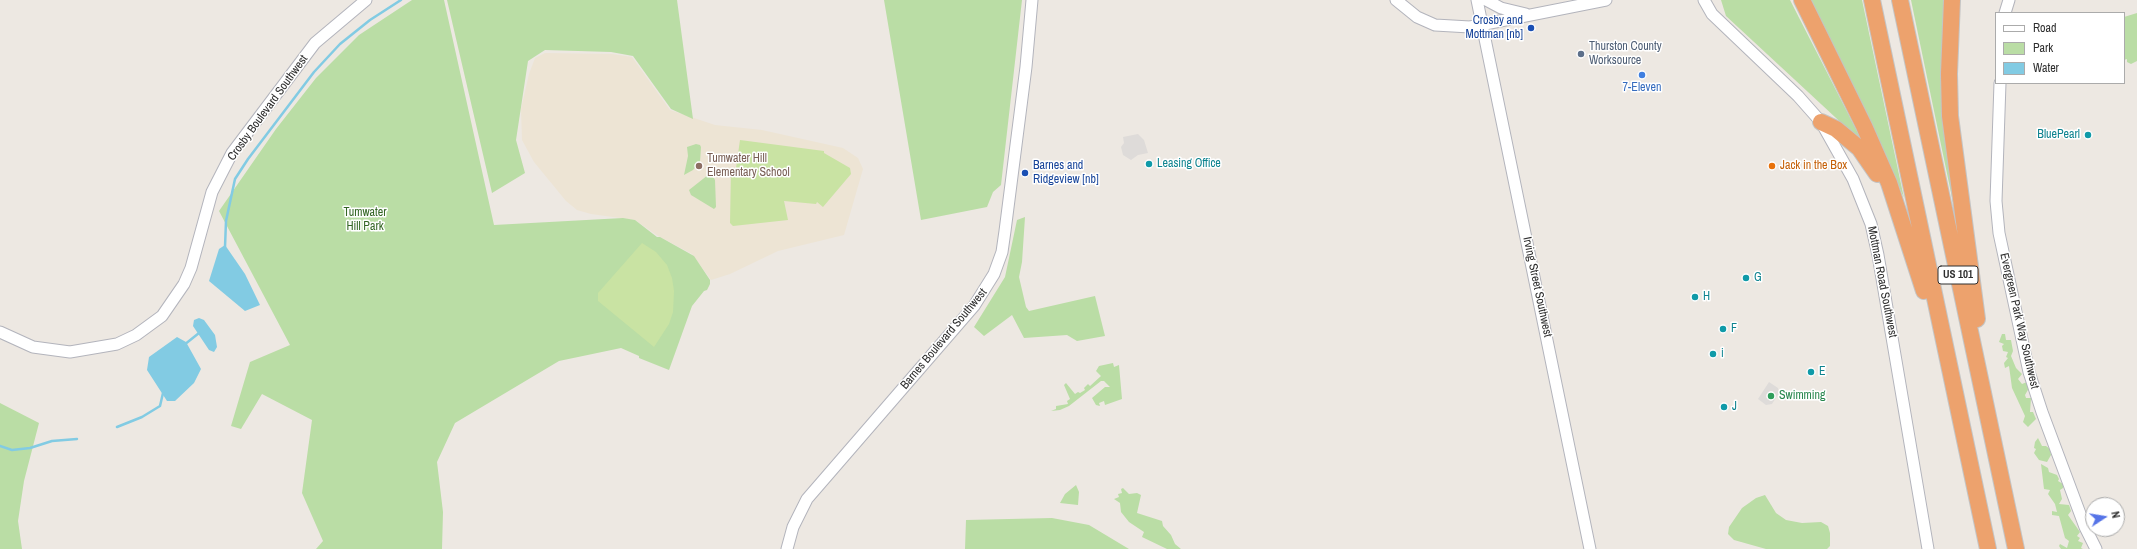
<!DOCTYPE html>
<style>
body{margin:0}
#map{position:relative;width:2137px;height:549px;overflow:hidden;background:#ede8e2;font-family:"Archivo Narrow",sans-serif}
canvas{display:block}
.legend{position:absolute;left:1995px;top:12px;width:130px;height:72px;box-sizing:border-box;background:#fff;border:1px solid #ababab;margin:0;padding:5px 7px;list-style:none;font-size:12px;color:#2e2e2e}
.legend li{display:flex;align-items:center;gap:8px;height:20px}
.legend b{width:20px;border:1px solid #ababab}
.north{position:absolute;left:2085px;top:497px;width:40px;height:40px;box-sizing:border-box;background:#fff;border:1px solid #ababab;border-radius:50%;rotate:78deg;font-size:11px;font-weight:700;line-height:16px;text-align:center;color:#2e2e2e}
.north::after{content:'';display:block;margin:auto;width:14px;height:18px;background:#5674e7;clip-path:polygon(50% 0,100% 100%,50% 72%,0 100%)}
</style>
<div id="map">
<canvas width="2137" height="549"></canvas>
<ul class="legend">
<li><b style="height:5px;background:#fff"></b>Road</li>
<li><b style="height:11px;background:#badda5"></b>Park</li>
<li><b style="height:11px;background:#82cbe3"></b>Water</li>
</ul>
<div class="north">N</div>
</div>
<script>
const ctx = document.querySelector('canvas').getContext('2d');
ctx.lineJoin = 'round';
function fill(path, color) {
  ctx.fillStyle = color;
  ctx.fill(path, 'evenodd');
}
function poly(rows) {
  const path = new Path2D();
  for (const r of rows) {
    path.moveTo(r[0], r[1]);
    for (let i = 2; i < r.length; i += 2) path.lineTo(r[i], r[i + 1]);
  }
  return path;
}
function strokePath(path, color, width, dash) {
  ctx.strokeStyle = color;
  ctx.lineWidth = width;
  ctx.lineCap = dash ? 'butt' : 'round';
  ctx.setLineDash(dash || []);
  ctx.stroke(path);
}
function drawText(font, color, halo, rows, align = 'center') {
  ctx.font = font + ' "Archivo Narrow",sans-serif';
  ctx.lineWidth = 3;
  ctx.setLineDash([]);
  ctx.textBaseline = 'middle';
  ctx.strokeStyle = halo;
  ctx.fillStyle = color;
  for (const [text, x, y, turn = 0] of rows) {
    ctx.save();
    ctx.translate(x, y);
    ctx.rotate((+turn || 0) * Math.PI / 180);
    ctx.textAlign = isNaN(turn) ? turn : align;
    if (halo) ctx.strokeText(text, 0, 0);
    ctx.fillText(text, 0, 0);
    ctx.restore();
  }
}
fill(poly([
 [545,53,612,54,632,57,670,110,715,125,762,130,843,148,858,158,863,169,844,235,778,251,730,274,711,280,692,254,658,236,635,220,591,214,577,210,566,201,534,162,522,140,521,109,529,74,535,58]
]), '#ede4d4');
fill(poly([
 [412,0,444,0,494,225,623,218,635,220,657,237,660,237,694,256,710,280,710,284,707,290,704,291,692,306,669,370,639,358,639,356,621,348,559,361,455,423,437,462,443,512,442,549,316,549,323,541,302,493,312,420,262,394,241,429,231,426,250,362,290,345,219,211,276,129,316,78,359,35],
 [447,0,677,0,693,119,671,109,633,56,611,52,545,50,528,61,516,140,525,173,492,193],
 [884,0,1022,0,1001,185,993,192,987,207,921,220],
 [1721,0,1790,0,1863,143,1726,16],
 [1810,0,1862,0,1904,198,1889,164],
 [1911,0,1947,0,1956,217],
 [2137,13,2137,61,2131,64,2127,62,2127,59,2124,60,2124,17],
 [696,144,700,145,701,147,700,162,693,170,684,175,688,156,687,147],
 [708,175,714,178,715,180,716,207,714,209,691,195,689,190],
 [1025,217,1022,262,1019,277,1026,307,1029,311,1095,296,1105,336,1077,341,1067,335,1024,338,1012,315,984,336,974,327,1005,277,1017,220],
 [2002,334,2005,334,2006,340,2011,340,2013,351,2011,356,2016,368,2022,374,2018,379,2022,384,2027,382,2029,388,2025,395,2026,398,2031,398,2030,412,2033,412,2036,419,2028,427,2023,422,2025,416,2012,388,2009,366,2005,368,2004,363,2008,358,2006,357,2008,352,2003,351,2002,346,2004,344,1999,342],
 [1113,363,1114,367,1119,365,1122,399,1105,405,1104,401,1099,403,1100,406,1096,405,1092,398,1105,387,1110,387,1104,381,1101,381,1069,406,1060,410,1051,411,1056,409,1056,406,1068,404,1067,401,1070,399,1064,385,1066,383,1075,394,1078,392,1080,393,1085,390,1084,388,1088,384,1090,386,1101,376,1096,371,1099,366],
 [0,403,39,423,24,481,18,521,22,549,0,549],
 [2038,438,2042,446,2046,446,2050,449,2051,455,2047,462,2039,460,2034,453,2036,449,2034,448,2035,442],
 [2041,464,2048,468,2049,472,2057,475,2059,479,2058,481,2063,484,2063,488,2060,490,2062,499,2059,504,2069,505,2071,511,2068,515,2080,532,2077,536,2080,538,2078,541,2083,543,2081,548,2083,549,2061,549,2059,546,2060,544,2067,548,2069,541,2065,538,2059,516,2052,515,2052,511,2057,512,2055,504,2048,494,2050,490,2044,489],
 [1076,485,1079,492,1078,505,1060,503,1065,494],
 [1123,488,1129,494,1137,493,1141,495,1137,513,1162,521,1163,526,1171,535,1175,544,1181,549,1167,549,1142,537,1144,532,1129,522,1121,512,1120,503,1114,499,1119,497,1118,494,1122,493,1121,489],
 [1765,495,1776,513,1786,520,1802,523,1821,522,1828,526,1830,533,1830,546,1827,549,1766,549,1734,540,1728,534,1729,527,1742,508,1756,498],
 [1052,518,1089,525,1129,549,965,549,966,520]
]), '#badda5');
fill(poly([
 [740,140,824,151,824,153,850,168,851,174,823,207,817,202,816,204,784,201,788,220,733,226,730,223,731,168,736,168],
 [642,243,656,252,667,265,672,278,674,291,673,312,669,324,654,347,598,301,598,293]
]), '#c9e3a3');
fill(poly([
 [1138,134,1144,140,1148,153,1138,155,1131,160,1123,155,1121,147,1124,143,1123,137],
 [1769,382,1778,388,1779,393,1772,404,1766,405,1758,399]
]), '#dedbd9');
fill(poly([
 [225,245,245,274,260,305,245,311,209,281,219,249],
 [199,318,204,320,215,335,217,347,214,352,209,350,193,326,194,320],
 [177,337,186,342,201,369,194,383,175,401,167,401,147,370,149,357]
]), '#82cbe3');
strokePath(poly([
 [225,247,226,221,235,179,248,159,314,72,340,44,370,20,401,0],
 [184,345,199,333],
 [117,427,142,417,160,406,163,393],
 [0,446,12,450,30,448,52,441,77,439]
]), '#82cbe3', 2.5);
const tertiary = poly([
 [1396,0,1417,17,1435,25,1470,27,1606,0],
 [1477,0,1590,549],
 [1486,0,1501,8,1526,14],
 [1704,0,1712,14,1798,96,1821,122,1853,179,1871,224,1878,255,1928,549],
 [2005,13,2009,0],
 [2000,83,1996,201,1999,233,2029,372,2042,412,2085,527,2096,549],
 [0,332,33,347,70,352,117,344,136,335,162,316,184,284,191,268,212,192,232,153,315,43,366,0],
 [787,549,793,527,807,499,974,306,994,274,1002,252,1005,231,1026,67,1032,0]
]);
const motorway = poly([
 [1802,0,1864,126,1889,183,1924,291],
 [1872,0,1988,549],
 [1900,0,2016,549],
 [1952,0,1949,74,1950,116,1977,319],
 [1821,122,1836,129,1859,148,1877,174]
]);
strokePath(tertiary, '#b3b4bc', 13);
strokePath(motorway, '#c4c4c4', 18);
strokePath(tertiary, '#fff', 11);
strokePath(motorway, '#eda26d', 16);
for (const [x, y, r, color] of [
 [1531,28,4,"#1a4fb4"],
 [1581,54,4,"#5c6f8a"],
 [1642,75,4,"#3f7fe0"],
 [2088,135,4,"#0f9aa8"],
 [1149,164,4,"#0f9aa8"],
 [699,166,4,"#8d6e63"],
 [1772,166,4,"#e8710a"],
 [1025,173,4,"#1a4fb4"],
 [1746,278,4,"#0f9aa8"],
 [1695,297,4,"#0f9aa8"],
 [1723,329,4,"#0f9aa8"],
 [1713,354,4,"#0f9aa8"],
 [1811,372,4,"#0f9aa8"],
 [1771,396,4,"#2e9e5b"],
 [1724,407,4,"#0f9aa8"]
]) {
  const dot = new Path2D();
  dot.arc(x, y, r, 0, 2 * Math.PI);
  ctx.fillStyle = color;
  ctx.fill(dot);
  strokePath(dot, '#fff', 1.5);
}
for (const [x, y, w] of [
 [1958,275,40]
]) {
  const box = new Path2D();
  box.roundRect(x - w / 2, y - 9, w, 18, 3);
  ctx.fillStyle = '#fff';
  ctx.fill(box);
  strokePath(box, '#2e2e2e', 1);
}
drawText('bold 11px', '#2e2e2e', null, [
 ["US 101",1958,275]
]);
drawText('12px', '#164399', '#fff', [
 ["Crosby and",1523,21],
 ["Mottman [nb]",1523,35],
 ["Barnes and",1033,166,"left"],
 ["Ridgeview [nb]",1033,180,"left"]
], 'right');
drawText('12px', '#4e5e75', '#fff', [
 ["Thurston County",1589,47],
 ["Worksource",1589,61]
], 'left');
drawText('12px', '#366cbe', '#fff', [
 ["7-Eleven",1642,88]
]);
drawText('12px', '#2e2e2e', '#fff', [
 ["Crosby Boulevard Southwest",268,108,-54],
 ["Mottman Road Southwest",1882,282,79],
 ["Irving Street Southwest",1537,287,78],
 ["Evergreen Park Way Southwest",2019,321,77],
 ["Barnes Boulevard Southwest",944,339,-50]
]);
drawText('12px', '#0d838f', '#fff', [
 ["BluePearl",2080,135,"right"],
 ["Leasing Office",1157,164],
 ["G",1754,278],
 ["H",1703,297],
 ["F",1731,329],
 ["i",1721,354],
 ["E",1819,372],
 ["J",1732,407]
], 'left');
drawText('12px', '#785e54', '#fff', [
 ["Tumwater Hill",707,159],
 ["Elementary School",707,173]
], 'left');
drawText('12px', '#c56008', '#fff', [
 ["Jack in the Box",1780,166]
], 'left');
drawText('12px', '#336524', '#fff', [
 ["Tumwater",365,213],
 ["Hill Park",365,227]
]);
drawText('12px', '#27864d', '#fff', [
 ["Swimming",1779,396]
], 'left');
</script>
